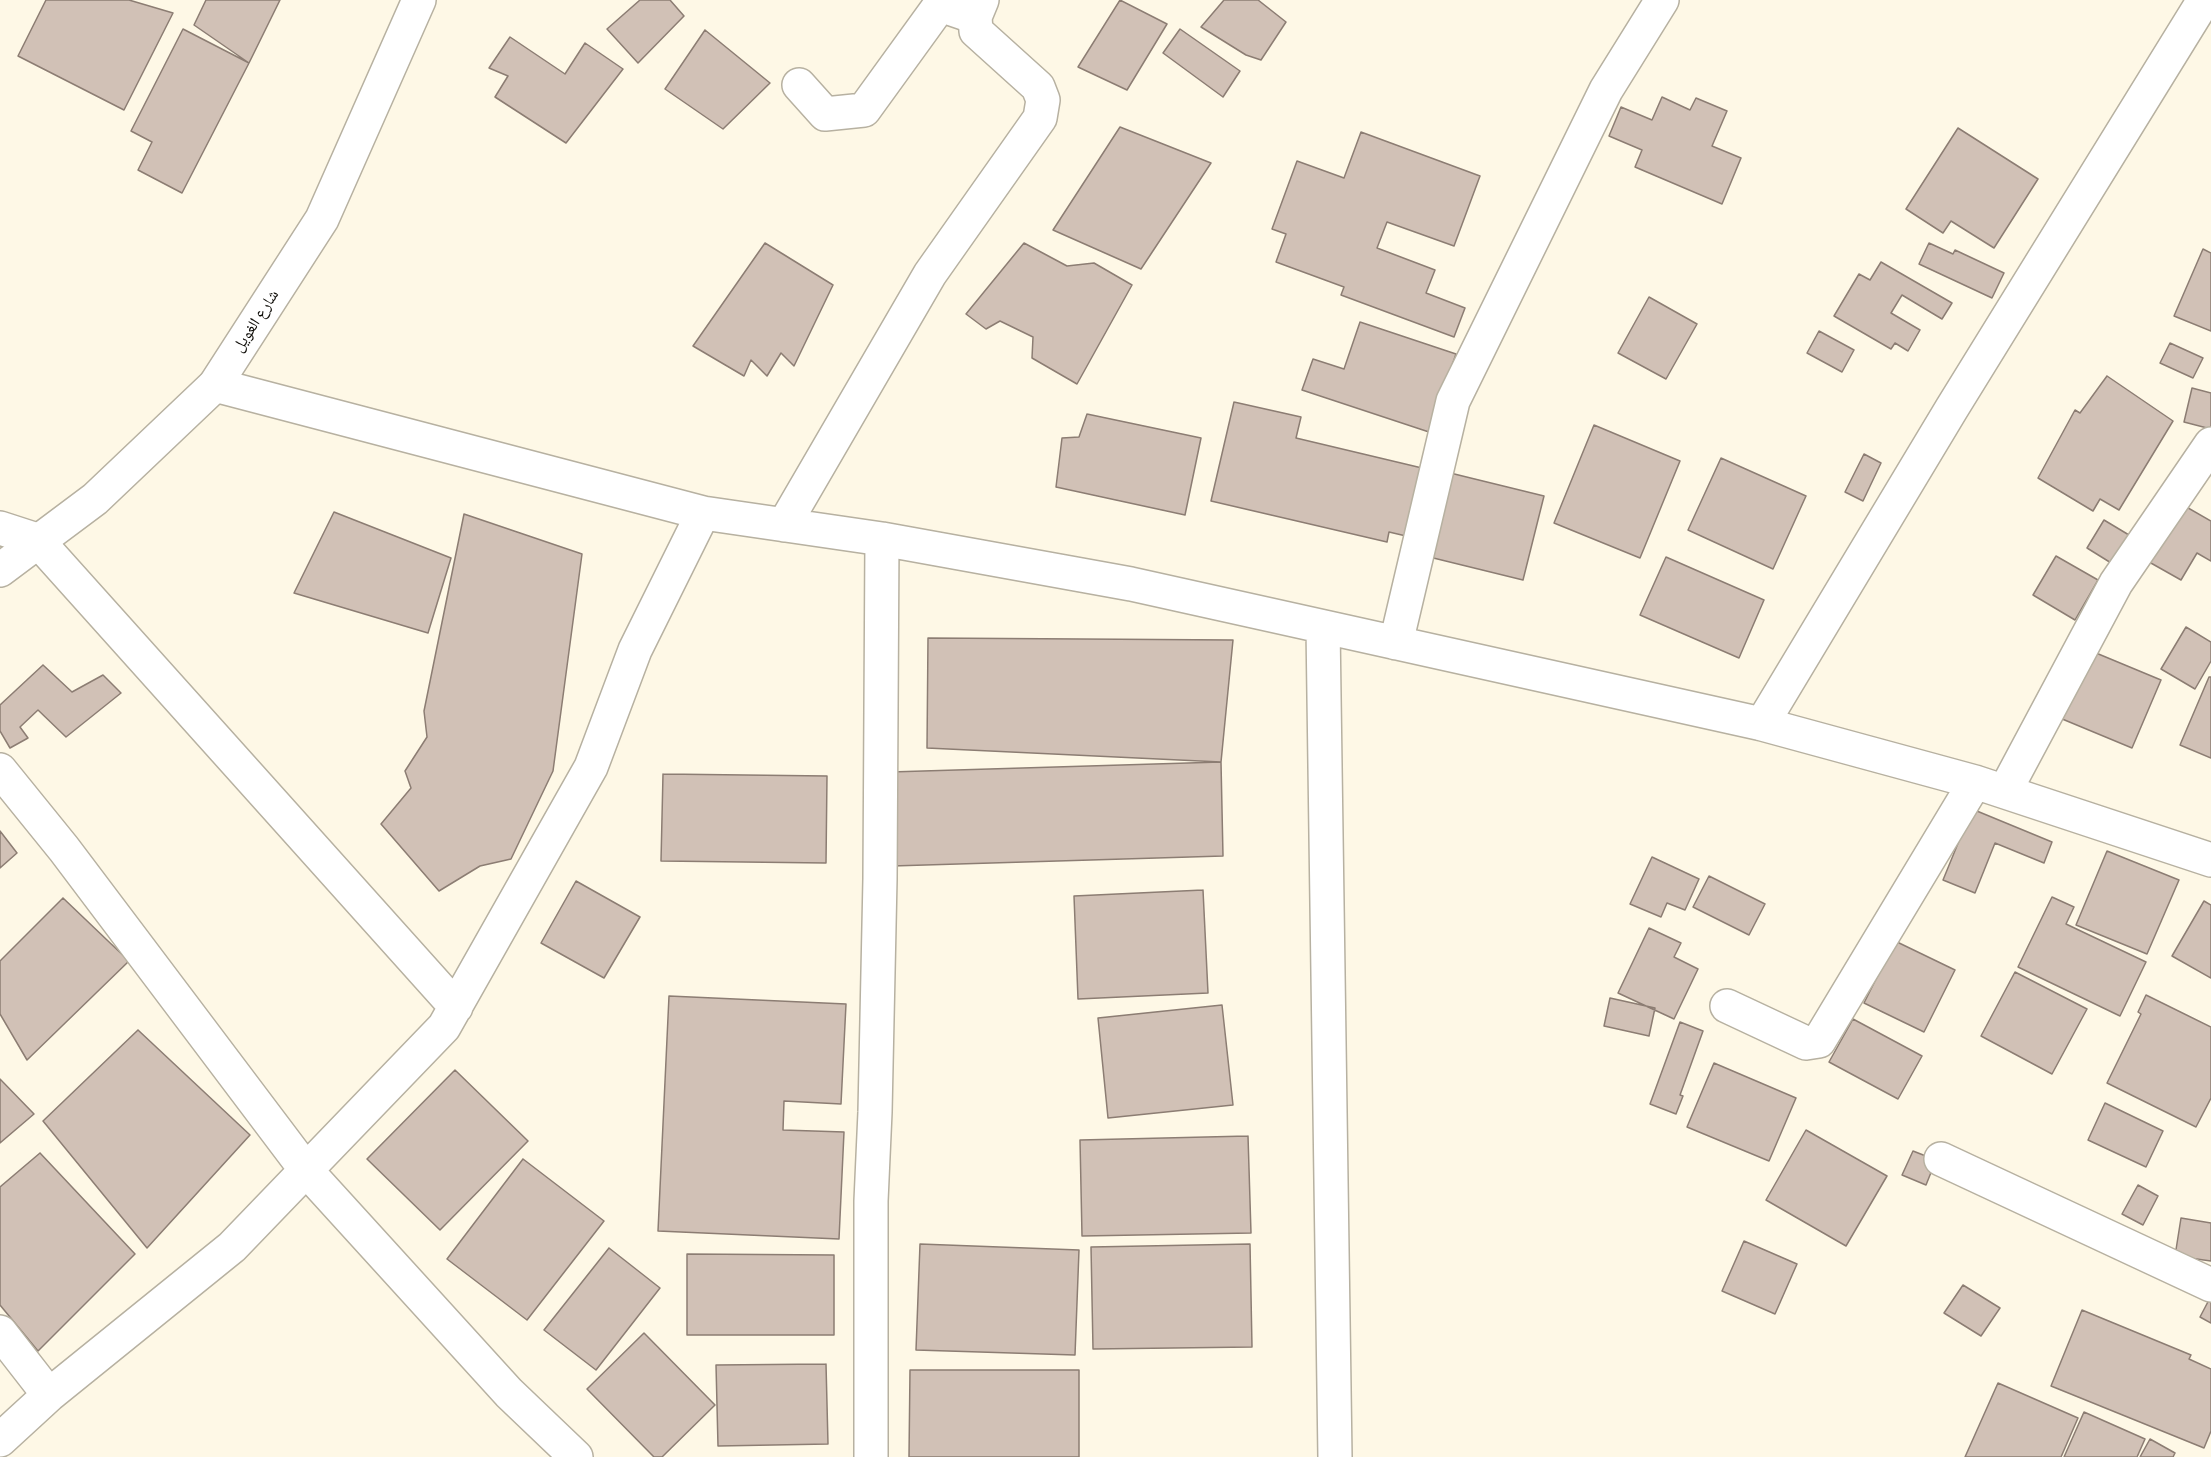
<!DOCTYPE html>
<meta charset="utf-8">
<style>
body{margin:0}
canvas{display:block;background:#fef8e6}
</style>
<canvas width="2211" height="1457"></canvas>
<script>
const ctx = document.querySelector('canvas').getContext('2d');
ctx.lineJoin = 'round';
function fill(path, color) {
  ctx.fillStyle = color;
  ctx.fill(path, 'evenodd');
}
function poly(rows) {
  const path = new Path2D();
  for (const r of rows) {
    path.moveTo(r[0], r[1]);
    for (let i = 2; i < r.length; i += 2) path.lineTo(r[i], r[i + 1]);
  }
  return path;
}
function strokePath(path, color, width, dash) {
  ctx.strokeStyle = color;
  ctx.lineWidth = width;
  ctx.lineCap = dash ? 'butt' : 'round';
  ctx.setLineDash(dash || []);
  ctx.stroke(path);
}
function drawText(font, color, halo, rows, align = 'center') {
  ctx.font = font + ' "Fira Sans Condensed","Noto Naskh Arabic",sans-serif';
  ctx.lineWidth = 6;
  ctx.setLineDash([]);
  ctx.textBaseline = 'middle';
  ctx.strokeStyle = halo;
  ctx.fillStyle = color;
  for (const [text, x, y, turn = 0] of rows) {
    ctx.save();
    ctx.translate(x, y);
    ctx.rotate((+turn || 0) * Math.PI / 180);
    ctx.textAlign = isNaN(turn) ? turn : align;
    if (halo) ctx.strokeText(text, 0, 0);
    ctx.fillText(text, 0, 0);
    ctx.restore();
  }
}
const building = poly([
 [46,0,129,0,173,13,124,110,18,56,46,0],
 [206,0,280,0,249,63,194,25,206,0],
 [640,0,670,0,684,16,638,63,607,29,640,0],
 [1120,0,1167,24,1127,90,1078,67,1120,0],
 [1224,0,1258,0,1286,22,1261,60,1246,55,1201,27,1224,0],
 [183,29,249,63,182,193,138,170,152,142,131,131,183,29],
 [1180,29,1240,71,1223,97,1163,53,1180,29],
 [705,30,770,83,723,129,665,89,705,30],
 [510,37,565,74,585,43,623,69,566,143,495,97,508,76,489,68,510,37],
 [1662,97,1690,110,1696,98,1727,111,1712,146,1741,158,1722,204,1635,167,1642,150,1609,136,1621,107,1652,120,1662,97],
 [1120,127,1211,163,1141,269,1053,230,1120,127],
 [1958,128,2038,179,1994,248,1951,221,1943,233,1906,209,1958,128],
 [1361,132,1480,176,1454,246,1387,222,1377,248,1435,270,1426,293,1465,308,1454,337,1341,295,1344,287,1276,262,1286,234,1272,229,1297,161,1344,178,1361,132],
 [765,243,833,285,794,366,781,353,767,376,751,360,744,376,693,346,765,243],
 [1024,243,1067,266,1094,263,1132,285,1077,384,1032,358,1033,337,1000,321,986,329,966,314,1024,243],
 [1929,243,1953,254,1955,250,2004,273,1992,298,1919,264,1929,243],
 [2203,249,2211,253,2211,331,2174,316,2203,249],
 [1881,262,1952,303,1942,319,1902,295,1891,313,1920,330,1908,351,1895,343,1891,349,1834,316,1859,274,1870,280,1881,262],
 [1649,297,1697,324,1666,379,1618,353,1649,297],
 [1360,322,1456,354,1429,432,1302,390,1313,359,1344,369,1360,322],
 [1819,331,1854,350,1842,372,1807,353,1819,331],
 [2170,343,2203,358,2193,378,2160,363,2170,343],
 [2107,376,2173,421,2119,510,2100,499,2093,511,2038,478,2075,410,2080,413,2107,376],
 [2192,388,2211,393,2211,429,2184,422,2192,388],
 [1234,402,1301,417,1296,438,1422,468,1406,536,1389,532,1387,542,1211,501,1234,402],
 [1087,414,1201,438,1185,515,1056,487,1062,438,1079,437,1087,414],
 [1594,425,1680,461,1640,558,1554,523,1594,425],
 [1864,454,1881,463,1863,501,1845,492,1864,454],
 [1721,458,1806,496,1773,569,1688,530,1721,458],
 [1434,469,1544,496,1523,580,1413,553,1434,469],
 [2176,501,2211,521,2211,561,2197,553,2181,580,2142,558,2176,501],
 [334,512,451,558,428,633,294,593,334,512],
 [464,514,582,554,553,771,511,859,480,866,439,891,381,824,411,788,405,771,427,737,424,711,464,514],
 [2104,520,2134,538,2116,566,2087,548,2104,520],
 [2056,556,2098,580,2075,620,2033,595,2056,556],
 [1666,557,1764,600,1739,658,1640,615,1666,557],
 [2186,627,2211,642,2211,661,2195,689,2161,669,2186,627],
 [928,638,1233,640,1221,762,927,748,928,638],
 [2084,648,2161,680,2132,748,2055,716,2084,648],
 [43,665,72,692,103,675,121,693,66,737,38,710,20,727,28,738,10,748,0,731,0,705,43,665],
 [2209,677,2211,677,2211,758,2180,745,2209,677],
 [1221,762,1223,856,892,866,890,772,1221,762],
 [663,774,827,776,826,863,661,861,663,774],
 [1972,809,2052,842,2044,863,1995,843,1975,893,1943,880,1972,809],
 [0,831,17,853,0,868,0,831],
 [2107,851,2179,880,2147,954,2076,925,2107,851],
 [1652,857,1699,879,1685,910,1667,903,1661,917,1630,904,1652,857],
 [1709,876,1765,904,1749,935,1693,907,1709,876],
 [576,881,640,917,604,978,541,943,576,881],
 [1203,890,1208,993,1078,999,1074,896,1203,890],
 [2052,897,2074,907,2066,924,2146,962,2120,1016,2018,967,2052,897],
 [63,898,129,961,27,1060,0,1014,0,961,63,898],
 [2204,901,2211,905,2211,978,2172,956,2204,901],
 [1649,928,1681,943,1674,957,1698,969,1674,1019,1618,993,1649,928],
 [1895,941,1955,970,1924,1032,1864,1003,1895,941],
 [2015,972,2087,1009,2052,1074,1981,1036,2015,972],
 [2146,995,2211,1027,2211,1098,2196,1127,2107,1083,2141,1014,2138,1012,2146,995],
 [669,996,846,1004,841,1104,784,1101,783,1130,844,1132,839,1239,658,1231,669,996],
 [1610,998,1655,1008,1649,1036,1604,1026,1610,998],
 [1222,1005,1233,1105,1108,1118,1098,1018,1222,1005],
 [1853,1019,1922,1056,1898,1099,1829,1062,1853,1019],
 [1680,1022,1703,1031,1680,1095,1683,1096,1676,1114,1650,1104,1680,1022],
 [138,1030,250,1135,147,1248,43,1121,138,1030],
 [1714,1063,1796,1098,1769,1161,1687,1127,1714,1063],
 [455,1070,528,1141,440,1230,367,1159,455,1070],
 [0,1079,34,1114,0,1143,0,1079],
 [2105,1103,2163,1131,2146,1167,2088,1140,2105,1103],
 [1806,1130,1887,1176,1846,1246,1766,1200,1806,1130],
 [1248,1136,1251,1233,1082,1236,1080,1140,1248,1136],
 [1913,1151,1936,1160,1926,1185,1902,1175,1913,1151],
 [40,1153,135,1254,38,1351,0,1305,0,1187,40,1153],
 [523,1159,604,1221,527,1320,447,1259,523,1159],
 [2138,1185,2158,1196,2143,1225,2122,1214,2138,1185],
 [2181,1218,2211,1223,2211,1261,2175,1256,2181,1218],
 [1744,1241,1797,1264,1775,1314,1722,1291,1744,1241],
 [920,1244,1079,1250,1075,1355,916,1350,920,1244],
 [1250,1244,1252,1347,1093,1349,1091,1247,1250,1244],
 [609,1248,660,1288,596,1370,544,1330,609,1248],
 [687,1254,834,1255,834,1335,687,1335,687,1254],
 [1963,1285,2000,1308,1981,1336,1944,1313,1963,1285],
 [2211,1296,2211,1323,2200,1317,2211,1296],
 [2082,1310,2191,1355,2189,1359,2211,1369,2211,1431,2204,1448,2051,1386,2082,1310],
 [644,1333,715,1405,662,1457,654,1457,587,1389,644,1333],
 [826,1364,828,1444,718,1446,716,1365,826,1364],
 [910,1370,1079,1370,1079,1457,909,1457,910,1370],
 [1998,1383,2078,1418,2061,1457,1965,1457,1998,1383],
 [2084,1412,2145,1439,2137,1457,2064,1457,2084,1412],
 [2150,1439,2175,1453,2173,1457,2140,1457,2150,1439]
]);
fill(building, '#d1c1b6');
strokePath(building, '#8c7d73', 1.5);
const minor = poly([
 [799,85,825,114,864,110,940,5,975,17],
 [215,385,703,513,882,539,1131,584,1762,724,1975,782,2211,860],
 [784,525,930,274,1040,118,1043,100,1038,87,976,31,975,17,982,0],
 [0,528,37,540,456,1007],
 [1323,627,1335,1457],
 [1396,643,1453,401,1606,90,1662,0],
 [1762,724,1952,408,2204,0],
 [0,770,64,849,306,1170,509,1393,576,1457],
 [2005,791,2116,583,2211,444],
 [1727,1006,1806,1043,1819,1041,1975,782],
 [1941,1159,2211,1285],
 [0,1332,49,1395],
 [0,1440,49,1395,232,1247,444,1027,591,767,635,650,703,513],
 [871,1457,871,1201,875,1112,880,879,882,539]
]);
const tertiary = poly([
 [0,570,95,499,215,385,322,219,419,0]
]);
strokePath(minor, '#b7b1a1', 36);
strokePath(tertiary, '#b7b1a1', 36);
strokePath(minor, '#fff', 33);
strokePath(tertiary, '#fff', 33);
drawText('16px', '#0d0b06', '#fff', [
 ["شارع الغويل",256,321,-57]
]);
</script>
